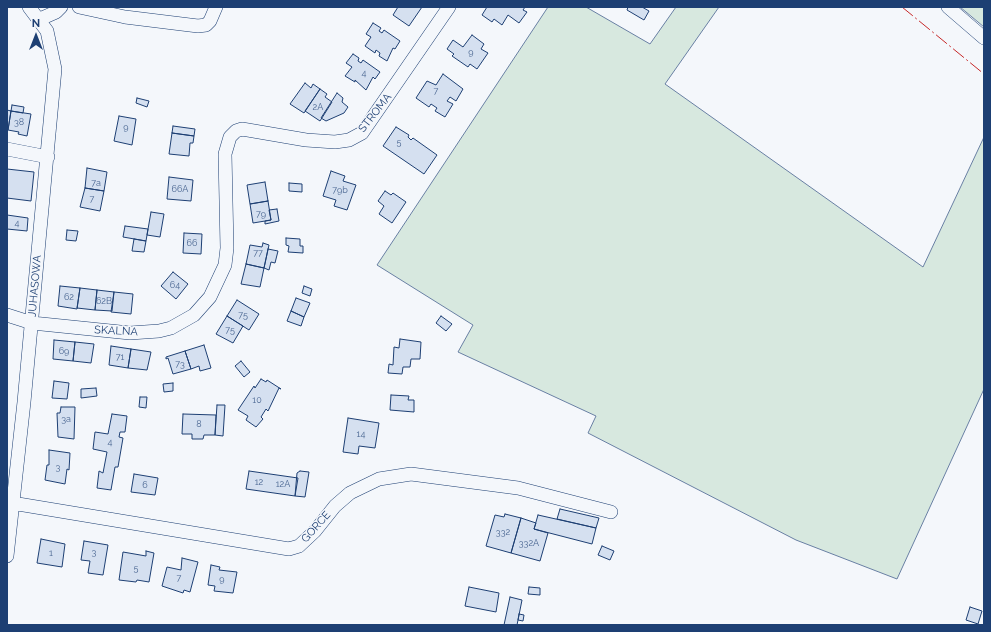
<!DOCTYPE html>
<style>
body{margin:0}
#map{position:relative;width:991px;height:632px;overflow:hidden;background:#f4f7fb;font-family:Raleway,sans-serif}
canvas{display:block}
.frame{position:absolute;inset:0;border:8px solid #1d3f73;pointer-events:none}
.north{position:absolute;left:16px;top:16px;width:40px;height:40px;-webkit-text-stroke:3px #f4f7fb;paint-order:stroke;rotate:0deg;font-size:11px;font-weight:700;line-height:16px;text-align:center;color:#1d3f73}
.north::after{content:'';display:block;margin:auto;width:14px;height:18px;background:#1d3f73;clip-path:polygon(50% 0,100% 100%,50% 72%,0 100%)}
</style>
<div id="map">
<canvas width="991" height="632"></canvas>
<div class="frame"></div>
<div class="north">N</div>
</div>
<script>
const ctx = document.querySelector('canvas').getContext('2d');
ctx.lineJoin = 'round';
function fill(path, color) {
  ctx.fillStyle = color;
  ctx.fill(path, 'evenodd');
}
function poly(rows) {
  const path = new Path2D();
  for (const r of rows) {
    path.moveTo(r[0], r[1]);
    for (let i = 2; i < r.length; i += 2) path.lineTo(r[i], r[i + 1]);
  }
  return path;
}
function strokePath(path, color, width, dash) {
  ctx.strokeStyle = color;
  ctx.lineWidth = width;
  ctx.lineCap = dash ? 'butt' : 'round';
  ctx.setLineDash(dash || []);
  ctx.stroke(path);
}
function drawText(font, color, halo, rows, align = 'center') {
  ctx.font = font + ' Raleway,sans-serif';
  ctx.lineWidth = 3;
  ctx.setLineDash([]);
  ctx.textBaseline = 'middle';
  ctx.strokeStyle = halo;
  ctx.fillStyle = color;
  for (const [text, x, y, turn = 0] of rows) {
    ctx.save();
    ctx.translate(x, y);
    ctx.rotate((+turn || 0) * Math.PI / 180);
    ctx.textAlign = isNaN(turn) ? turn : align;
    if (halo) ctx.strokeText(text, 0, 0);
    ctx.fillText(text, 0, 0);
    ctx.restore();
  }
}
const green = poly([
 [548,7,586,7,650,44,676,7,719,7,665,84,923,267,984,137,984,389,897,579,796,540,588,433,596,416,458,352,473,325,377,265,548,7],
 [960,7,984,7,984,27,960,7]
]);
fill(green, '#d7e8df');
strokePath(green, '#687fa3', 1);
const building = poly([
 [398,7,422,7,409,26,393,15,398,7],
 [487,7,525,7,523,10,527,12,519,23,508,15,502,25,494,19,492,22,482,15,487,7],
 [628,7,642,7,649,11,644,20,627,10,628,7],
 [373,23,381,28,379,31,382,33,384,30,400,41,395,49,393,48,387,61,379,56,380,53,376,50,375,53,365,46,371,37,366,34,373,23],
 [472,35,484,44,481,49,488,53,477,69,470,64,468,67,452,56,454,54,447,49,453,40,463,47,472,35],
 [353,54,359,58,358,61,361,63,363,60,380,72,375,79,373,77,366,90,355,80,355,82,345,76,352,67,346,63,353,54],
 [443,74,463,89,456,101,450,97,447,101,453,104,445,117,435,111,437,108,431,104,429,107,416,98,427,81,436,85,443,74],
 [305,83,311,88,313,84,320,89,304,113,290,104,305,83],
 [320,89,327,94,325,97,332,102,320,121,305,111,320,89],
 [337,93,343,98,342,102,348,107,344,113,326,121,321,118,337,93],
 [137,98,149,101,147,107,136,103,137,98],
 [12,105,24,107,23,113,11,111,12,105],
 [7,110,11,111,8,130,7,130,7,110],
 [11,111,31,114,27,136,18,134,19,132,8,130,11,111],
 [119,116,136,119,132,145,114,141,119,116],
 [173,126,195,129,194,136,172,133,173,126],
 [396,127,409,135,408,137,411,140,413,138,437,155,424,174,383,146,396,127],
 [172,133,194,136,193,143,190,143,189,156,169,154,172,133],
 [87,168,107,172,104,191,85,188,87,168],
 [7,169,34,172,31,201,7,198,7,169],
 [331,171,345,176,343,181,356,185,347,210,334,206,336,200,323,196,331,171],
 [169,177,193,180,191,201,167,199,169,177],
 [265,182,268,201,250,204,247,185,265,182],
 [289,183,302,184,302,192,289,191,289,183],
 [85,188,104,191,100,211,80,207,85,188],
 [385,191,391,195,393,193,406,202,392,223,379,214,384,206,378,201,385,191],
 [268,201,271,220,253,223,250,204,268,201],
 [277,209,279,221,265,224,265,221,271,220,269,210,277,209],
 [151,212,164,214,160,237,147,235,151,212],
 [7,215,28,218,27,231,7,229,7,215],
 [125,226,148,229,146,241,123,237,125,226],
 [67,230,78,231,76,241,66,240,67,230],
 [184,233,202,234,201,254,183,253,184,233],
 [286,238,300,239,300,246,303,246,303,253,288,252,289,246,286,245,286,238],
 [134,239,146,241,144,252,132,251,134,239],
 [263,243,269,245,264,268,246,264,250,245,262,247,263,243],
 [268,249,278,251,275,263,271,262,269,270,264,268,268,249],
 [246,264,264,268,260,287,241,284,246,264],
 [173,272,188,284,176,299,161,286,173,272],
 [60,286,80,288,77,309,58,306,60,286],
 [304,286,312,289,310,296,302,293,304,286],
 [80,288,97,290,95,310,77,308,80,288],
 [97,290,114,292,112,311,95,310,97,290],
 [114,292,133,294,131,314,111,312,114,292],
 [296,298,310,303,304,317,291,311,296,298],
 [237,300,259,314,249,330,227,316,237,300],
 [291,311,304,317,301,326,287,321,291,311],
 [227,316,243,326,233,343,216,334,227,316],
 [441,316,452,324,446,331,436,323,441,316],
 [400,339,421,342,420,359,411,359,410,367,403,367,402,374,388,373,389,364,393,365,394,347,399,348,400,339],
 [54,340,75,342,73,361,53,359,54,340],
 [75,342,94,344,91,363,73,361,75,342],
 [204,345,211,368,200,371,199,366,191,369,185,351,204,345],
 [111,346,131,349,128,368,109,365,111,346],
 [131,349,151,352,147,370,128,368,131,349],
 [185,351,191,369,173,374,168,358,166,359,166,357,185,351],
 [241,361,250,372,244,377,235,366,241,361],
 [261,379,266,382,267,380,281,389,279,388,269,409,268,411,266,409,261,417,263,419,256,427,246,420,248,416,238,410,254,386,255,388,261,379],
 [54,381,69,383,67,399,52,398,54,381],
 [173,383,173,391,164,392,163,384,173,383],
 [96,388,97,396,81,398,81,389,96,388],
 [391,395,409,396,408,400,414,400,414,412,390,410,391,395],
 [140,397,147,397,146,408,139,407,140,397],
 [217,405,225,405,223,436,215,435,217,405],
 [61,407,75,407,74,439,58,437,57,413,60,413,61,407],
 [112,414,127,416,125,432,120,432,119,437,123,438,118,467,115,467,111,490,97,488,99,471,103,473,107,452,93,449,95,432,108,434,112,414],
 [183,414,216,415,215,435,204,435,203,439,192,439,192,434,182,434,183,414],
 [348,418,379,423,375,448,359,446,358,454,343,452,348,418],
 [49,450,70,453,69,470,67,469,65,484,45,480,47,465,49,465,49,450],
 [249,471,298,478,295,496,246,489,249,471],
 [300,471,309,472,305,497,295,496,297,473,300,471],
 [134,474,158,478,155,495,131,492,134,474],
 [560,509,599,518,596,528,557,519,560,509],
 [505,514,521,518,511,553,486,546,495,515,504,517,505,514],
 [538,515,596,528,592,544,534,529,538,515],
 [521,518,536,523,534,529,548,533,540,561,511,553,521,518],
 [41,539,65,544,62,567,37,563,41,539],
 [84,541,108,545,103,575,88,573,90,561,81,560,84,541],
 [602,546,614,551,610,560,598,555,602,546],
 [146,551,154,553,149,582,137,580,136,582,119,580,123,552,146,556,146,551],
 [182,558,198,562,190,592,184,590,183,593,162,586,167,567,181,570,182,558],
 [211,565,220,567,219,570,237,572,233,593,214,591,215,586,208,585,211,565],
 [469,587,499,593,496,612,465,606,469,587],
 [529,587,540,588,540,595,528,594,529,587],
 [510,597,522,600,517,625,504,625,510,597],
 [970,607,982,611,978,624,966,620,970,607],
 [519,614,524,615,523,621,518,620,519,614]
]);
fill(building, '#d5e0f0');
strokePath(building, '#1d3f73', 1);
const street = poly([
 [79,7,125,17,198,26,206,25,210,21,216,7],
 [948,7,984,38],
 [40,19,56,12,61,7],
 [7,149,48,157],
 [7,315,32,323,130,333,159,331,171,328,194,315,210,297,225,265,227,248,225,154,230,137,236,131,242,129,306,140,335,142,349,140,362,133,449,7],
 [12,503,289,549,299,546,315,531,335,506,350,493,379,479,411,474,518,488,611,512],
 [7,556,24,402,55,69,47,31,29,7]
]);
strokePath(street, '#1d3f73', 14);
strokePath(street, '#f4f7fb', 13);
strokePath(poly([
 [902,7,984,74]
]), '#c62828', 1, [14, 3, 2, 3]);
drawText('9px', '#4b6792', null, [
 ["9",471,52],
 ["4",364,73],
 ["7",436,91],
 ["2A",318,107],
 ["38",19,122],
 ["9",126,127],
 ["5",399,142],
 ["7a",96,183],
 ["66A",180,189],
 ["79b",340,190],
 ["7",92,199],
 ["79",261,214],
 ["4",17,223],
 ["66",192,243],
 ["77",258,253],
 ["64",175,285],
 ["62",69,297],
 ["62B",104,301],
 ["75",243,315],
 ["75",230,330],
 ["69",64,351],
 ["71",120,357],
 ["73",180,364],
 ["10",257,400],
 ["3a",66,419],
 ["8",199,424],
 ["14",361,434],
 ["4",110,442],
 ["3",58,467],
 ["12",259,482],
 ["12A",283,484],
 ["6",145,485],
 ["332",503,532],
 ["332A",529,543],
 ["3",94,552],
 ["1",51,553],
 ["5",136,568],
 ["7",179,578],
 ["9",222,579]
]);
drawText('11px', '#1d3f73', '#f4f7fb', [
 ["STROMA",375,113,-52],
 ["JUHASOWA",35,286,-85],
 ["SKALNA",116,331,3],
 ["GORCE",316,527,-48]
]);
</script>
